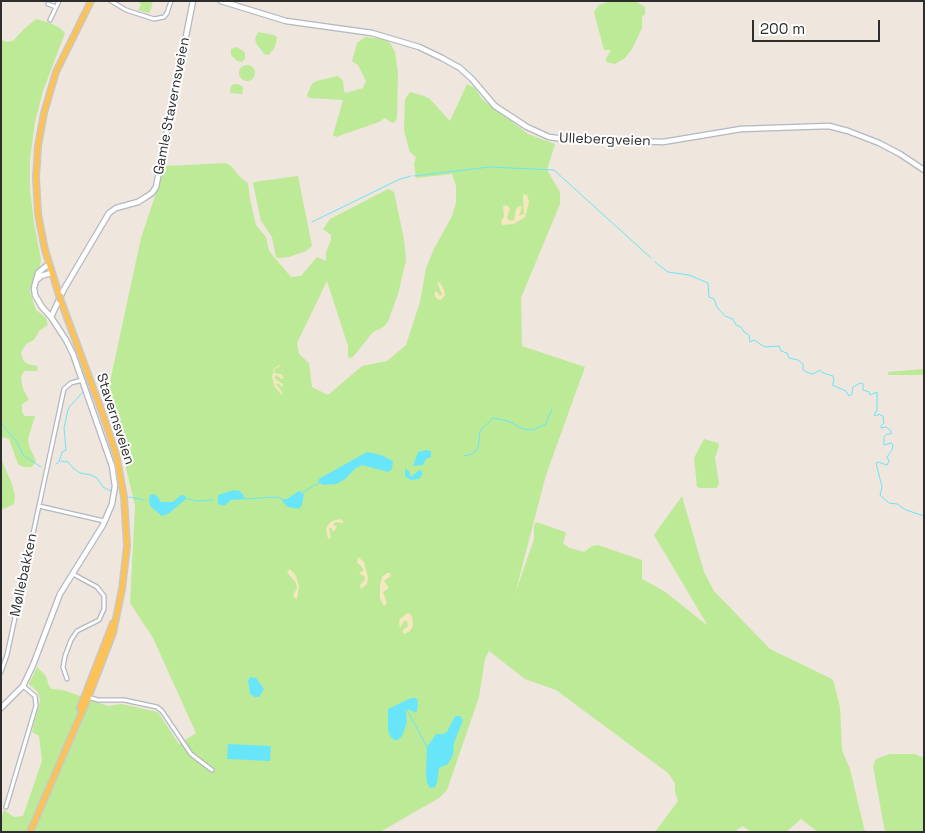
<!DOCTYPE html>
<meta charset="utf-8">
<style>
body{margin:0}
#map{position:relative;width:925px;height:833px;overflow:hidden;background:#efe6de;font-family:"Space Grotesk",sans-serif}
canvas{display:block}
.frame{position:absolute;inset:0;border:2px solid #2d2d2d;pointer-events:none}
.scale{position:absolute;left:752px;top:20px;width:128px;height:22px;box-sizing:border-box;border:2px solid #2d2d2d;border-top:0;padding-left:6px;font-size:15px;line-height:18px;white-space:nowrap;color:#2d2d2d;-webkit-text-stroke:4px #fff;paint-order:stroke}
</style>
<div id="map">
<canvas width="925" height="833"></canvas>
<div class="frame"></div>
<div class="scale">200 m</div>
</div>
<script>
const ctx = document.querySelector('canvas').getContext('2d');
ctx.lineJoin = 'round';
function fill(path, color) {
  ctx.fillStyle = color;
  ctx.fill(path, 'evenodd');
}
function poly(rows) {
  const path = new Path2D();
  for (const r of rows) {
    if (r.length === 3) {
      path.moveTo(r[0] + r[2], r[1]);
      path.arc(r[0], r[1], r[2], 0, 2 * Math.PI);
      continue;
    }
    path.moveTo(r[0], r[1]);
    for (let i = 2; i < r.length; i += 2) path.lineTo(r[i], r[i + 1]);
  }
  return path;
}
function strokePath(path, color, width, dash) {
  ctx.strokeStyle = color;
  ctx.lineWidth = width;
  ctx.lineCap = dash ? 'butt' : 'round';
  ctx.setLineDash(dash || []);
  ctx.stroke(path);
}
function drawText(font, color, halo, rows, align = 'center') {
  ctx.font = font + ' "Space Grotesk",sans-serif';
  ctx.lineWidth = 4;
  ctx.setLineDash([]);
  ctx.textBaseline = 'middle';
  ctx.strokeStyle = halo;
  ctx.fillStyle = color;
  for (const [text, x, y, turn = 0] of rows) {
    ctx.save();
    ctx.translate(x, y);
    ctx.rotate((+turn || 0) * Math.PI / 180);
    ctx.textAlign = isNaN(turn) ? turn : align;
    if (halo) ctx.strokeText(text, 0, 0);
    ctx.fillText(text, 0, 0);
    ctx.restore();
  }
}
fill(poly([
 [140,1,153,1,151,9,149,13,138,10,141,5,139,2],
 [611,1,635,1,645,7,645,14,642,17,642,28,632,49,625,58,615,64,606,62,606,59,611,50,604,50,594,12,599,5],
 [36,19,50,23,60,28,65,33,43,91,35,122,30,160,30,189,34,223,41,259,40,267,31,285,30,292,36,310,46,318,48,325,40,330,34,340,26,344,21,352,23,360,27,364,37,366,38,371,24,371,21,378,23,389,29,400,22,404,22,412,25,416,35,416,28,439,29,446,36,461,32,467,23,467,18,464,9,439,4,437,1,439,1,40,7,42,13,41,24,29],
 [258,32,274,35,277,37,275,47,269,55,264,54,256,43,255,39],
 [365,37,383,39,390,43,395,52,398,73,397,118,395,122,392,123,385,118,379,122,336,137,333,135,343,100,310,98,308,97,307,95,312,84,316,81,338,76,343,81,344,91,346,93,363,88,366,81,358,65,352,61,357,43],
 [236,47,242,50,245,53,245,59,242,62,237,61,231,55,231,49],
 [247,73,8],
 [234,84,238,84,243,87,242,94,230,93,231,86],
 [467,84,475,88,482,99,528,134,555,144,547,170,560,192,560,204,521,298,522,346,585,367,546,475,515,594,534,539,534,526,536,522,565,532,566,533,563,544,570,548,584,552,592,546,598,545,642,560,642,579,664,591,708,626,654,535,682,496,704,572,714,591,770,649,832,679,834,683,840,707,842,750,850,769,865,832,818,832,801,819,786,832,752,832,742,826,735,832,655,832,678,801,675,792,675,783,668,773,556,690,525,679,489,651,485,659,479,697,447,790,439,798,380,832,1,832,1,819,4,810,14,817,23,816,42,761,39,736,32,732,40,700,38,692,29,684,37,667,46,676,49,686,51,689,63,690,108,706,122,704,158,712,179,744,196,733,153,638,130,603,135,506,108,391,141,238,165,166,226,163,232,167,239,176,248,183,250,199,256,225,266,237,269,251,291,277,301,276,317,257,326,261,326,253,331,240,331,235,323,229,330,219,388,189,394,192,404,239,406,260,398,294,388,322,382,328,373,332,353,357,350,358,348,357,348,346,327,281,297,343,299,354,309,363,312,387,328,395,362,366,387,361,406,345,420,302,426,268,434,249,452,216,456,203,456,186,452,174,416,178,414,164,416,157,410,152,404,131,405,99,410,92,424,96,430,99,450,121],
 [298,176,312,246,306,251,289,257,278,258,276,257,272,237,261,221,253,183,254,182],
 [924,369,924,375,888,375,888,372],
 [704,439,718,443,719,446,715,458,719,483,717,488,700,488,697,487,694,458],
 [1,459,12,484,15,496,14,504,1,510],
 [890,754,915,754,924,758,924,832,885,832,873,766,876,759]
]), '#bdea96');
fill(poly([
 [523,194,527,195,529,202,525,217,514,224,502,225,501,222,504,217,503,207,505,205,508,206,510,209,507,217,509,221,514,220,516,209,519,206,522,207,519,216,524,214],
 [437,282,441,284,444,290,445,295,441,300,437,299,434,294,436,291,440,296,442,294],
 [279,365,280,366,275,369,274,373,281,374,284,378,282,379,276,375,274,378,283,384,282,387,278,383,276,384,283,393,282,395,275,387,272,377,274,369],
 [340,519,343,521,343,523,336,522,333,524,337,527,334,531,332,531,332,528,329,528,331,538,328,539,326,529,328,525,332,521],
 [358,557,364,562,368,578,367,584,361,589,360,585,364,581,365,577,359,573,364,570,357,562],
 [290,569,296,576,299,586,297,599,295,598,293,595,297,588,296,583,287,572],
 [387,573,390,573,391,576,384,581,389,588,383,592,387,603,384,606,380,599,380,586,382,577],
 [407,613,409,613,412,616,413,626,410,631,404,634,402,631,408,626,407,621,404,621,400,628,399,623,400,619]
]), '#f6e7bf');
fill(poly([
 [426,450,431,451,431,457,426,459,423,465,413,466,418,452],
 [367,452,381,455,393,461,392,469,388,472,362,465,356,468,344,480,336,484,323,485,318,482,319,479,324,476],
 [405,469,409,471,411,477,419,470,422,471,422,475,419,479,411,480,405,476],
 [234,490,240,491,246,499,231,500,224,506,218,504,218,495],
 [299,491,304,494,302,505,299,509,288,507,283,502,282,499,287,499],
 [153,494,157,496,161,502,173,502,181,495,185,496,186,499,168,514,162,516,150,506,149,500,150,495],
 [250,677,256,678,264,689,259,697,255,697,250,694,248,681],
 [411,698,415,698,418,700,417,711,415,713,409,709,406,711,407,723,402,736,398,740,394,740,390,736,388,730,388,709],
 [455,716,460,716,463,720,454,743,453,755,448,764,439,768,437,783,435,787,430,788,427,783,426,774,427,747,436,734,443,734,447,732],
 [228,744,271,746,270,761,227,759]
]), '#69e5fa');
strokePath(poly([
 [414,176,489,167,554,170,651,258],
 [312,222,400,179,411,176],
 [655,262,668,272,689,275,708,283,709,297,714,299,717,307,725,316,733,319,736,325,741,327,744,332,749,335,750,342,754,340,765,347,779,346,781,351,787,353,789,358,798,360,803,364,803,370,806,372,813,374,820,370,823,373,833,376,834,381,832,385,846,391,849,396,852,394,853,387,860,383,863,384,863,390,869,392,870,395,877,392,877,410,874,415,877,416,878,414,883,416,884,423,881,426,881,428,886,427,891,431,891,434,887,434,884,437,884,445,891,443,893,445,892,450,887,457,889,461,887,465,878,462,876,463,882,487,880,495,889,503,897,504,906,510,924,516],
 [1,423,17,442,23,455,41,467],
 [463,456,472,454,478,449,480,431,493,418,508,421,523,429,533,430,546,424,552,409],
 [61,461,68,462,73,468,80,473,91,475,97,478,103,487,111,491],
 [56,464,59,462,62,452,66,450,64,428,68,410,70,406,83,392],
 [303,492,319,483],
 [129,497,144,500],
 [186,498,196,501,214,500],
 [246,499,277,497,282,499],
 [407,710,427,747]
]), '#69e5fa', 1);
const street = poly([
 [111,1,126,10,154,19,164,17,167,13,171,1],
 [48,4,56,7],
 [50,20,59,1],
 [39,506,104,521],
 [1,672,7,655,64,389,71,383,82,380],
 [67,679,63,667,65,656,71,640,77,631,99,620,104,609,104,596,97,587,73,574],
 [88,697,98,700,124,700,157,707,162,711,191,754,212,770],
 [6,807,36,706,35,696,23,686]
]);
const secondary = poly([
 [221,1,286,21,372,33,419,47,442,58,460,68,472,79,495,106,527,127,549,137,564,139,663,142,741,129,829,126,848,131,879,143,900,154,924,170],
 [38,279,41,276,51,273],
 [51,317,64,289,109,213,116,208,138,202,146,197,152,193,156,187,193,1],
 [1,708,23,686,33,665,60,594,103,525,112,504,115,486,112,466,73,354,66,340,51,317,42,307,35,295,34,288,38,273,45,267,49,265]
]);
const primary = poly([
 [59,295,45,250,38,214,36,178,38,146,44,113,56,72,91,1],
 [80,708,113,623],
 [30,832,88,698,113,633,122,589,127,546,124,497,116,454,103,415,61,301]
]);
strokePath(street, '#b2b7c1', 5.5);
strokePath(secondary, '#b2b7c1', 7);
strokePath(primary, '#c8c8c8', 8);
strokePath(street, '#fff', 3);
strokePath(secondary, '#fff', 4.5);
strokePath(primary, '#fdc255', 5);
const primaryBridge = poly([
 [59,295,61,301]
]);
strokePath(primaryBridge, '#c8c8c8', 8, []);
strokePath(primaryBridge, '#fdc255', 5);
drawText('14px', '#2d2d2d', '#fff', [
 ["Gamle Stavernsveien",172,106,-79],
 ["Ullebergveien",605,140,2],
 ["Stavernsveien",115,419,72],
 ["Møllebakken",24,575,-78]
]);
</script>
